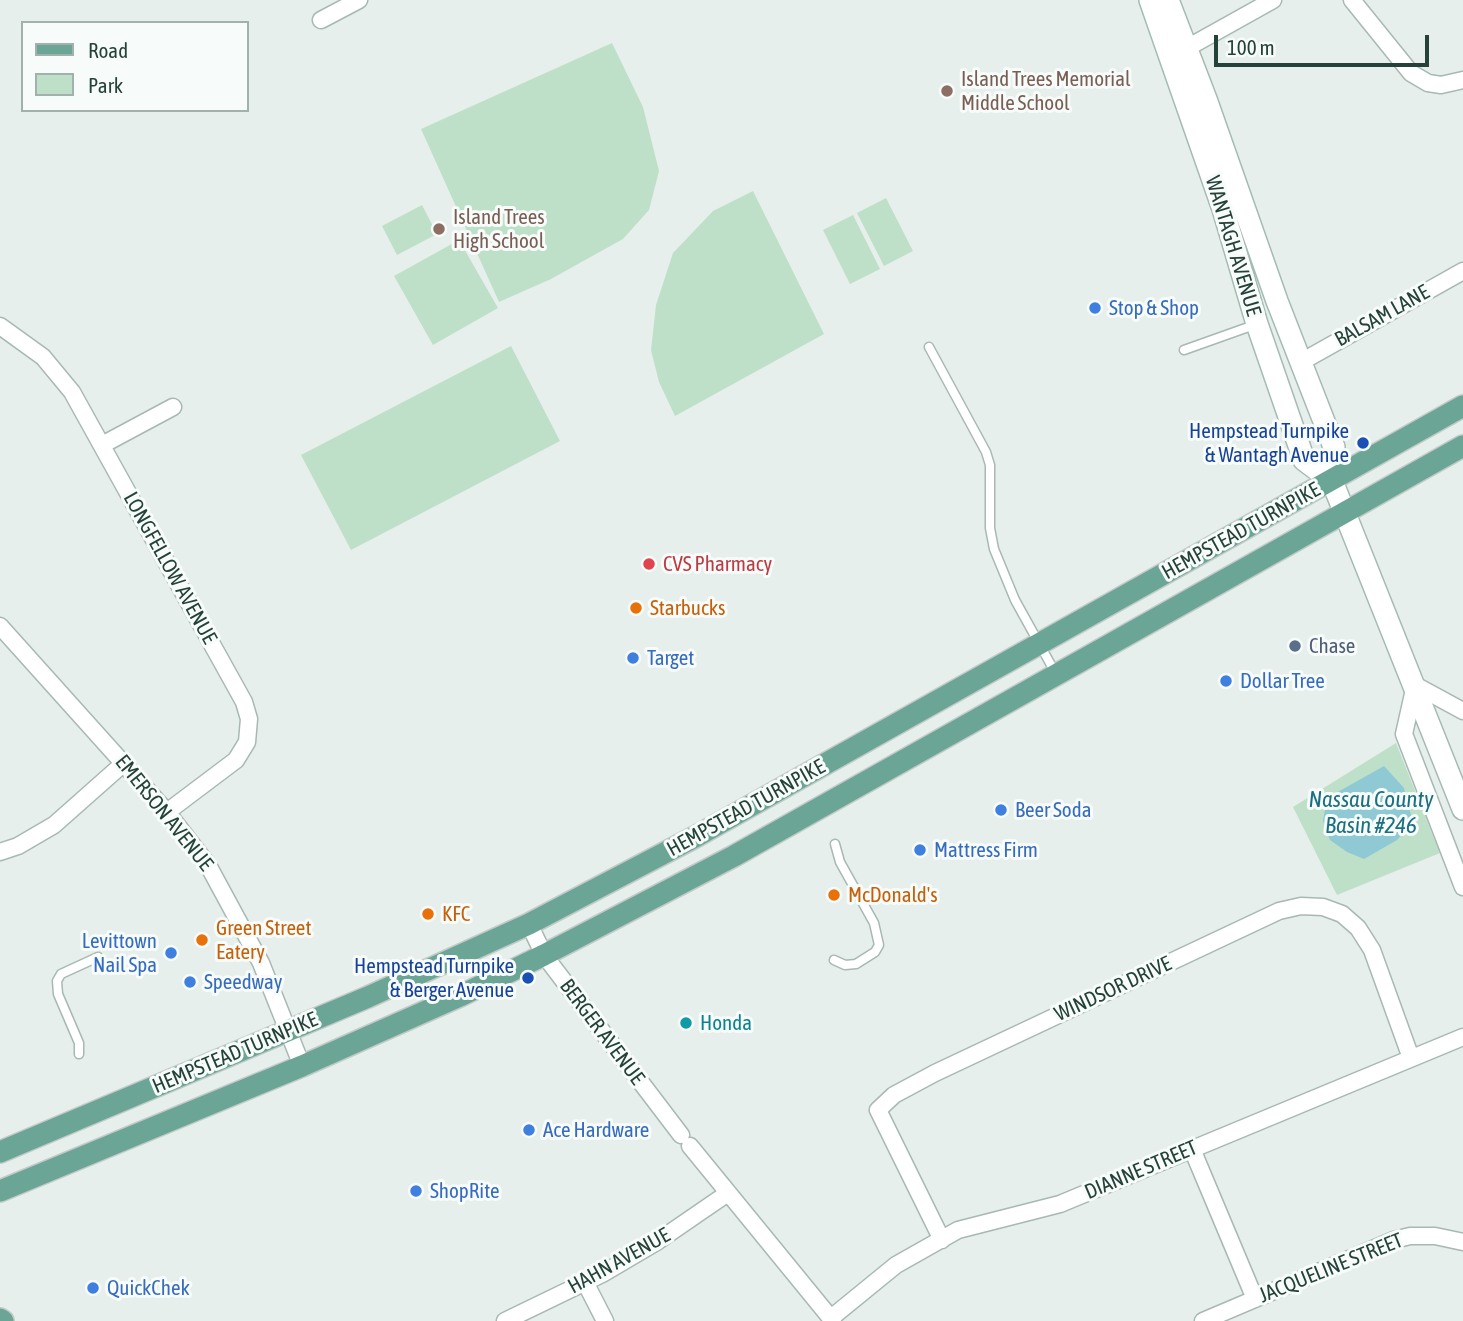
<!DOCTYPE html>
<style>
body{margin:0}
#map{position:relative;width:1463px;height:1321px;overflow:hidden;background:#e6efeb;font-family:"Asap Condensed",sans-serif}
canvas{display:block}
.legend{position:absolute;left:21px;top:21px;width:228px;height:91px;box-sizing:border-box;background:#f7fbf9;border:2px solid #a3b1ad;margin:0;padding:9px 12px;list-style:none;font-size:21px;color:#24423a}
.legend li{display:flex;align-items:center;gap:14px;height:35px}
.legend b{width:35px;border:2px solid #a3b1ad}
.scale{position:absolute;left:1214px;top:35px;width:215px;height:32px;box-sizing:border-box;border:4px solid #24423a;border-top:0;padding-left:9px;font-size:21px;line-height:24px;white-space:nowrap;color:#24423a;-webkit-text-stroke:5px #f7fbf9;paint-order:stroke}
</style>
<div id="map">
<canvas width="1463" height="1321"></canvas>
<ul class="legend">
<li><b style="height:9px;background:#6aa596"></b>Road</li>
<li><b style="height:19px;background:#bfe0c8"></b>Park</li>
</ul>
<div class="scale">100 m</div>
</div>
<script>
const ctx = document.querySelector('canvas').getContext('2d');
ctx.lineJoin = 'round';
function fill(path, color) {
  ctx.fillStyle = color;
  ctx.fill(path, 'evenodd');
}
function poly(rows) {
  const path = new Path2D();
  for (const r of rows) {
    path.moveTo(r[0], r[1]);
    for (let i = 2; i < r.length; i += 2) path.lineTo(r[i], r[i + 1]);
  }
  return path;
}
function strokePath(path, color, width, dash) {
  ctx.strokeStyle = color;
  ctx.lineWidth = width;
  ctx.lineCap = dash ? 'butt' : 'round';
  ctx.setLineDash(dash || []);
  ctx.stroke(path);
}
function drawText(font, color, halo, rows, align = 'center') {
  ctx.font = font + ' "Asap Condensed",sans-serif';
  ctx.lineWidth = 6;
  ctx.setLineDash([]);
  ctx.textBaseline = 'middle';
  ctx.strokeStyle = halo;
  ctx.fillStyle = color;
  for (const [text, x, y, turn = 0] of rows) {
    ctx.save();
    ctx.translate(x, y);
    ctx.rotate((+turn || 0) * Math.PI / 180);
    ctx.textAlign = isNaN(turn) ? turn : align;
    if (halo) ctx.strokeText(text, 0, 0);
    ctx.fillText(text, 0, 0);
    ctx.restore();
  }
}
fill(poly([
 [612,43,643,107,659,171,649,210,623,239,551,279,499,302,421,129],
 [753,191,824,334,675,416,659,382,651,350,656,305,673,253,713,211],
 [886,198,913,251,884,266,857,213],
 [422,205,437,234,397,255,382,226],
 [853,215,880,269,850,284,823,230],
 [459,240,498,308,433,345,394,276],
 [511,346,560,441,351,550,301,455],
 [1396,743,1440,853,1337,895,1293,807]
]), '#bfe0c8');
fill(poly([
 [1384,766,1404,788,1413,823,1397,840,1364,859,1347,852,1330,840,1323,821,1327,798]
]), '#8ec9d4');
const service = poly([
 [929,347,986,452,990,465,990,528,994,549,1015,600,1056,674],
 [1184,350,1257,324],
 [834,960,845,965,856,964,875,952,879,945,874,923,840,862,835,844],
 [79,1054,79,1043,58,994,57,981,61,974,98,957]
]);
const minor = poly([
 [1352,0,1411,73,1428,83,1441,85,1463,80],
 [321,20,359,0],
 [1178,53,1273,0],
 [0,326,43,357,72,392,244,702,249,719,247,742,236,760,167,812],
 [1301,362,1463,271],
 [102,445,173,407],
 [0,626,167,812,208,865,261,963,302,1066],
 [1463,711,1415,685,1404,734,1463,887],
 [0,852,18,846,54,825,124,763],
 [529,924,544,955,681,1135],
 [690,1146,833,1321],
 [1192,1149,1255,1299],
 [942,1240,878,1110,894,1095,935,1073,1279,911,1301,906,1323,907,1342,914,1358,928,1372,950,1411,1058],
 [585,1282,605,1321],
 [831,1318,896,1265,958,1230,1060,1204,1463,1037],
 [505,1321,602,1274,658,1241,728,1193],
 [1203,1321,1394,1240,1410,1236,1435,1236,1463,1242]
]);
const secondary = poly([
 [1150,0,1223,209,1257,324,1304,460,1332,481],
 [1168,0,1206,99,1277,301,1334,447,1332,481,1463,809]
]);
const primary = poly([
 [0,1152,368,997,529,924,695,837,1463,406],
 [0,1191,302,1066,460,996,544,955,734,856,1463,446],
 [0,1319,3,1321]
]);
strokePath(service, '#a8b8b2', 11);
strokePath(minor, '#a8b8b2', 19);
strokePath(secondary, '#a4bbb3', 24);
strokePath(primary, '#c2cac8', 24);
strokePath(service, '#fff', 8);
strokePath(minor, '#fff', 16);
strokePath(secondary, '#fff', 21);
strokePath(primary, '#6aa596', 21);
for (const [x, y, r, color] of [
 [947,91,7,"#8d6e63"],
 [439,229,7,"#8d6e63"],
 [1095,308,7,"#3f7fe0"],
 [1363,443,7,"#1a4fb4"],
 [649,564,7,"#e0444e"],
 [636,608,7,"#e8710a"],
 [1295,646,7,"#5c6f8a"],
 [633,658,7,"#3f7fe0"],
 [1226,681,7,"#3f7fe0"],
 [1001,810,7,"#3f7fe0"],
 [920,850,7,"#3f7fe0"],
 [834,895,7,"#e8710a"],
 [428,914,7,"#e8710a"],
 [202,940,7,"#e8710a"],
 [171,953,7,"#3f7fe0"],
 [528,978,7,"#1a4fb4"],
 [190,982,7,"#3f7fe0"],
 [686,1023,7,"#0f9aa8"],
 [529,1130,7,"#3f7fe0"],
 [416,1191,7,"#3f7fe0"],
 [93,1288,7,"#3f7fe0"]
]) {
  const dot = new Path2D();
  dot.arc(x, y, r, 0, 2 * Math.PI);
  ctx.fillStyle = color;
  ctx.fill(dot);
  strokePath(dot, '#f7fbf9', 2.5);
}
drawText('21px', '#785e54', '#f7fbf9', [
 ["Island Trees Memorial",961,79],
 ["Middle School",961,103],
 ["Island Trees",453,217],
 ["High School",453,241]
], 'left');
drawText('21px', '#24423a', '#f7fbf9', [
 ["WANTAGH AVENUE",1233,246,73],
 ["BALSAM LANE",1382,316,-29],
 ["HEMPSTEAD TURNPIKE",1241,531,-29],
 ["LONGFELLOW AVENUE",170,568,61],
 ["HEMPSTEAD TURNPIKE",746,808,-29],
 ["EMERSON AVENUE",164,813,51],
 ["WINDSOR DRIVE",1113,989,-25],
 ["BERGER AVENUE",602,1032,53],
 ["HEMPSTEAD TURNPIKE",235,1053,-23],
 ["DIANNE STREET",1141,1170,-23],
 ["HAHN AVENUE",619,1261,-29],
 ["JACQUELINE STREET",1331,1268,-22]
]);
drawText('21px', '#366cbe', '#f7fbf9', [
 ["Stop & Shop",1109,308],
 ["Target",647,658],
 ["Dollar Tree",1240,681],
 ["Beer Soda",1015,810],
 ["Mattress Firm",934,850],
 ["Levittown",157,941,"right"],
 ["Nail Spa",157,965,"right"],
 ["Speedway",204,982],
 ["Ace Hardware",543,1130],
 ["ShopRite",430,1191],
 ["QuickChek",107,1288]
], 'left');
drawText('21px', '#164399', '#f7fbf9', [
 ["Hempstead Turnpike",1349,431],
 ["& Wantagh Avenue",1349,455],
 ["Hempstead Turnpike",514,966],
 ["& Berger Avenue",514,990]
], 'right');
drawText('21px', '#be3a42', '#f7fbf9', [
 ["CVS Pharmacy",663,564]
], 'left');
drawText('21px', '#c56008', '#f7fbf9', [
 ["Starbucks",650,608],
 ["McDonald's",848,895],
 ["KFC",442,914],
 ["Green Street",216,928],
 ["Eatery",216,952]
], 'left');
drawText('21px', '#4e5e75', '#f7fbf9', [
 ["Chase",1309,646]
], 'left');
drawText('21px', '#0d838f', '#f7fbf9', [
 ["Honda",700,1023]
], 'left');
drawText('italic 23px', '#1c6f80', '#f7fbf9', [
 ["Nassau County",1371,800],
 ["Basin #246",1371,826]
]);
</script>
